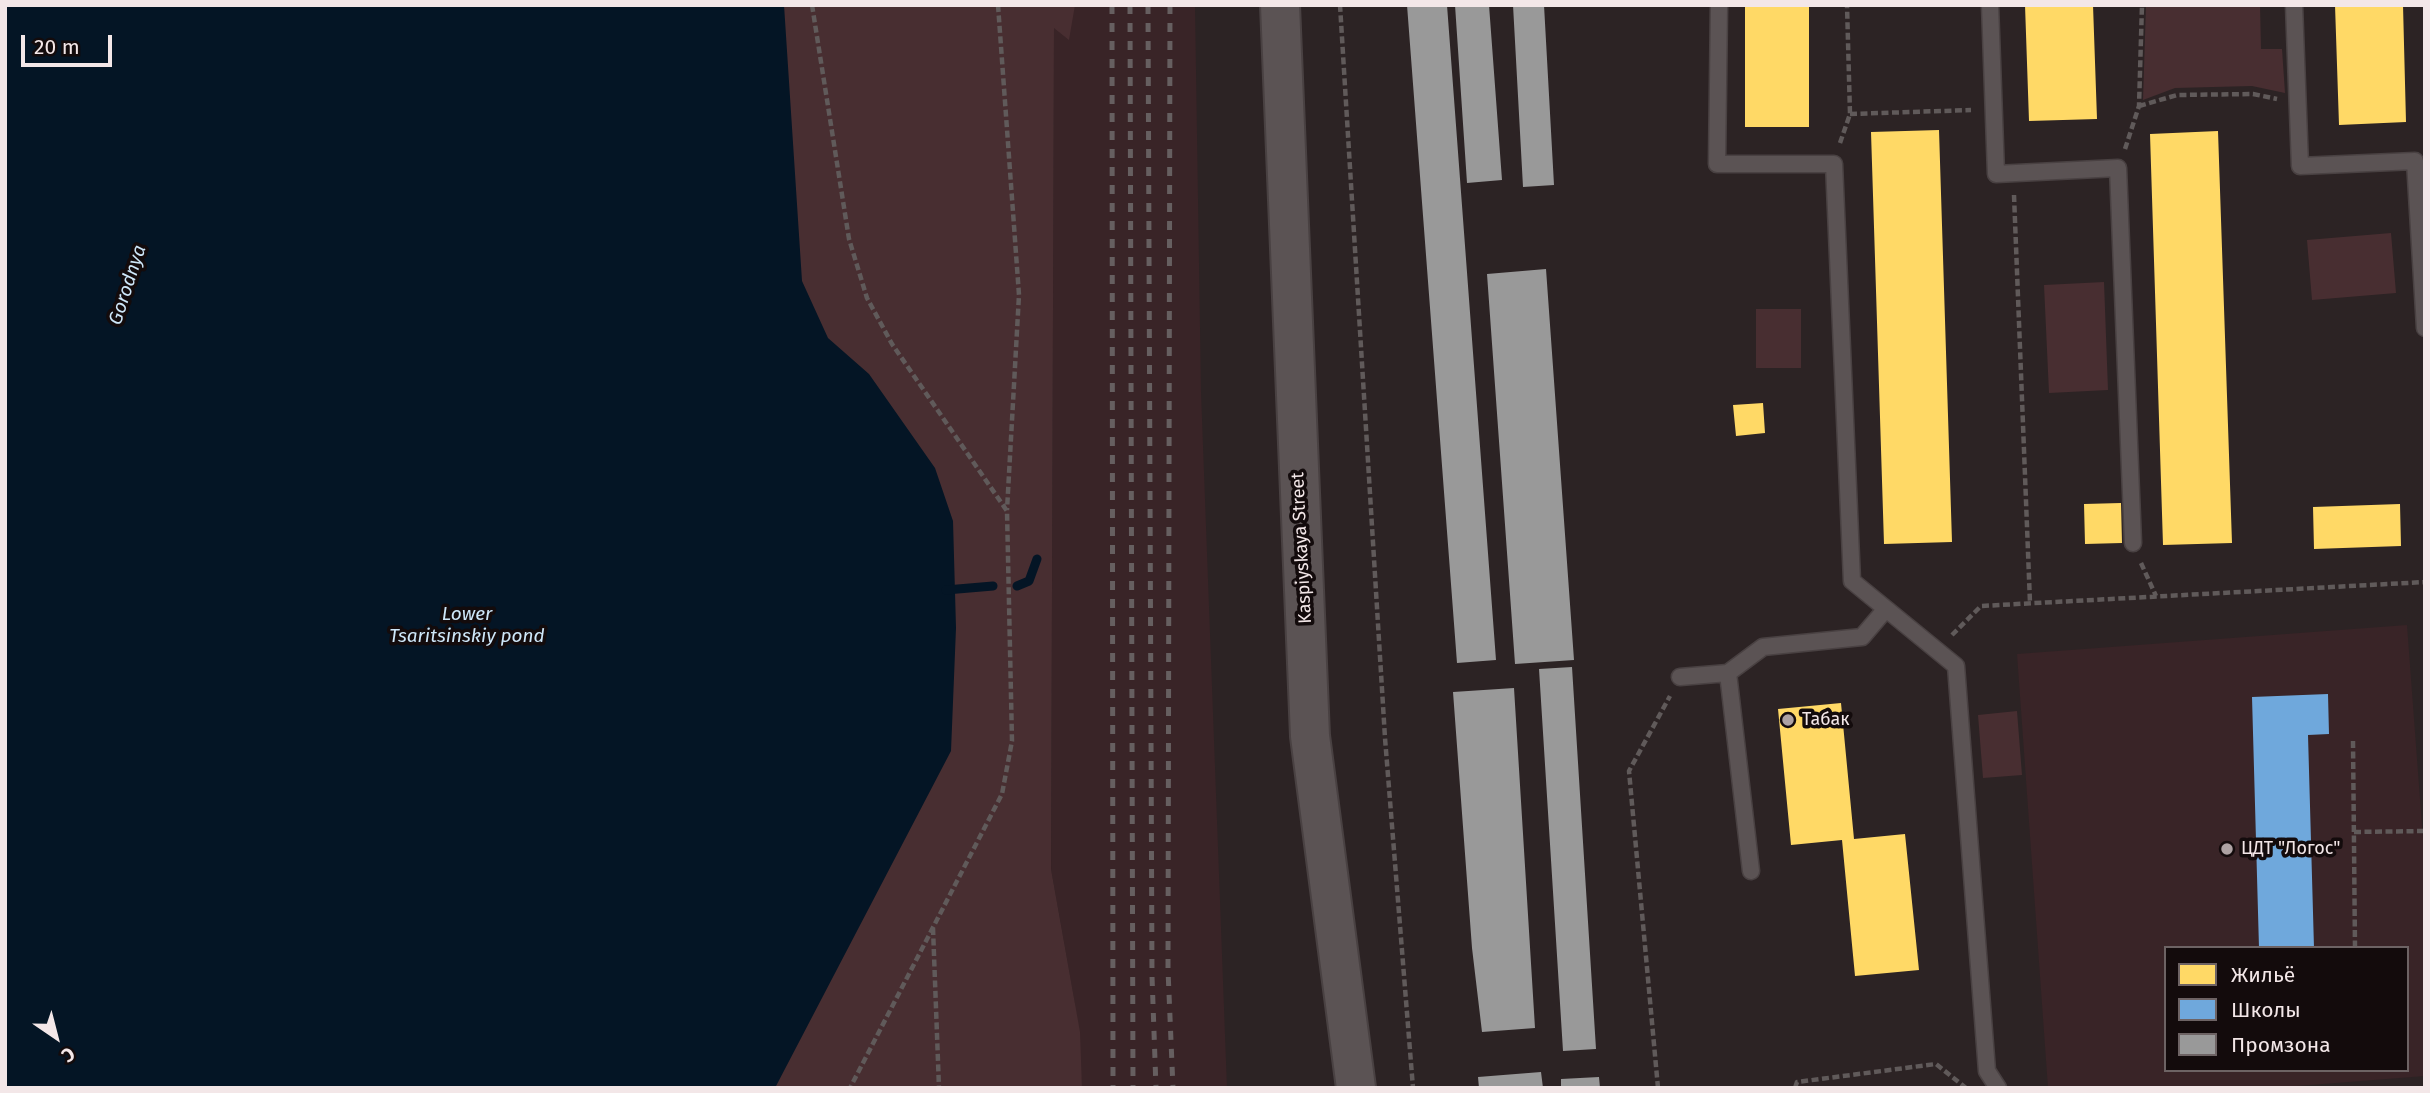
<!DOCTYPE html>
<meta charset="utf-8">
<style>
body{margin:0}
#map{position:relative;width:2430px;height:1093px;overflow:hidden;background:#2c2324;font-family:"Fira Sans",sans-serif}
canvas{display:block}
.frame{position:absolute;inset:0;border:7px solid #f3e7e8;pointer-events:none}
.legend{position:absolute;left:2164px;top:946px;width:245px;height:126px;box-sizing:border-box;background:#130b0c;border:2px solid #6d6364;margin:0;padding:9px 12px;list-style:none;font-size:21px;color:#f3e7e8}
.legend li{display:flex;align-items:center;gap:14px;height:35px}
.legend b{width:35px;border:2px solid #6d6364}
.north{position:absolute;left:21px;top:1002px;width:70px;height:70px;-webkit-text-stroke:5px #130b0c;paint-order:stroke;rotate:145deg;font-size:19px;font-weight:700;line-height:28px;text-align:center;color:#f3e7e8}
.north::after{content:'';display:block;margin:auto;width:24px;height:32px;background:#f3e7e8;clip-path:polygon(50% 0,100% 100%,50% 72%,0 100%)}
.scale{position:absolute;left:21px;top:35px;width:91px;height:32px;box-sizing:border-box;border:4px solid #f3e7e8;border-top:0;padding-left:9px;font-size:21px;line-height:24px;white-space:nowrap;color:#f3e7e8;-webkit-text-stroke:5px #130b0c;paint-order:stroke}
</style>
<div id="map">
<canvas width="2430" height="1093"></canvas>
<div class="frame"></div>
<ul class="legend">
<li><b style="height:19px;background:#ffd966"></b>Жильё</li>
<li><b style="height:19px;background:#6fa8dc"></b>Школы</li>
<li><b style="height:19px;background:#999"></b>Промзона</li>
</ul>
<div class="north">С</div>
<div class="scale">20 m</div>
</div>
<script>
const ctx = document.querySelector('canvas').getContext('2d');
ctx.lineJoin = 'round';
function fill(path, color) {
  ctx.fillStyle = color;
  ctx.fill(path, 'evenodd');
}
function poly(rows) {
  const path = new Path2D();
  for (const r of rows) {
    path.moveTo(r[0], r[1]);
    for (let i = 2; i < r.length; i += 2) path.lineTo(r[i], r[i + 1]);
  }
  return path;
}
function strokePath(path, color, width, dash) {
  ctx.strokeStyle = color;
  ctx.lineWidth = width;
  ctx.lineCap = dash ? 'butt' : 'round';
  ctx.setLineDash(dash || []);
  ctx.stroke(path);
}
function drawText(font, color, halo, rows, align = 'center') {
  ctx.font = font + ' "Fira Sans",sans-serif';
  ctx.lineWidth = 7;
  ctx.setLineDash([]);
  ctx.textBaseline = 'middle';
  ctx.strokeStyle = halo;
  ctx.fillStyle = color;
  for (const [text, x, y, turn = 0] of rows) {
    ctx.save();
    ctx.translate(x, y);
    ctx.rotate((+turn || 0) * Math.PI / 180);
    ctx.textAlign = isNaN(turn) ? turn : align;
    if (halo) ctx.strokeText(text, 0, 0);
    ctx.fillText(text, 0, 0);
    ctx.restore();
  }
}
fill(poly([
 [1054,5,1195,5,1201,392,1227,1088,1082,1088,1074,999,1051,869],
 [2407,625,2425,866,2425,1076,2272,1088,2048,1088,2017,654],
 [2166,948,2407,948,2407,1070,2166,1070]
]), '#392427');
fill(poly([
 [5,5,1075,5,1069,40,1054,28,1051,869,1080,1032,1082,1088,5,1088],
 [2146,5,2260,5,2261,49,2282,49,2285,93,2252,86,2175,88,2143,100],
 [2391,233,2396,293,2312,300,2307,240],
 [2104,282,2108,390,2049,393,2044,285],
 [1756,309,1801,309,1801,368,1756,368],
 [2017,711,2022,775,1983,778,1978,715]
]), '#482e31');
fill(poly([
 [5,5,784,5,802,281,828,338,869,374,935,468,953,521,956,628,951,751,775,1088,5,1088]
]), '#041525');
fill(poly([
 [1745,5,1809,5,1809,127,1745,127],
 [2025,5,2093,5,2097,119,2029,121],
 [2335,5,2403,5,2406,122,2339,125],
 [1939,130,1952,542,1884,544,1871,132],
 [2218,131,2232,543,2163,545,2150,134],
 [1763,403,1765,433,1736,436,1733,405],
 [2121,503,2122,543,2085,544,2084,504],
 [2400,504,2401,546,2314,549,2313,507],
 [1841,703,1854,839,1905,834,1919,970,1855,976,1842,840,1791,845,1778,709]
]), '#ffd966');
fill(poly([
 [2328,694,2329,734,2308,735,2314,948,2259,948,2252,697]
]), '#6fa8dc');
fill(poly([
 [1407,5,1447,5,1496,660,1457,663],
 [1455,5,1489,5,1502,180,1467,183],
 [1513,5,1544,5,1554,185,1523,187],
 [1546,269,1574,660,1515,664,1487,274],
 [1572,667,1596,1049,1563,1051,1539,669],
 [1514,688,1535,1028,1482,1032,1472,948,1453,692],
 [1541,1072,1543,1088,1479,1088,1478,1077],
 [1599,1077,1600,1088,1561,1088,1561,1079]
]), '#999');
strokePath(poly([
 [1017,586,1029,581,1037,559],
 [946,590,993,586]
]), '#041525', 9);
const lane = poly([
 [1719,5,1717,164,1834,164,1852,581,1956,666,1987,1071,1998,1088],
 [1990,5,1996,174,2118,168,2133,543],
 [2294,5,2300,166,2415,161,2425,328],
 [1728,673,1751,871],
 [1680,677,1728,673,1763,647,1862,637,1885,610]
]);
const secondary = poly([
 [1280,5,1310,736,1356,1088]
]);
strokePath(lane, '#494142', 19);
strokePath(secondary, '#494142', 42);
strokePath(poly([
 [812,5,849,239,867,298,892,344,1007,511,1012,741,1002,794,850,1088],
 [998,5,1019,295,1007,510],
 [1340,5,1385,738,1413,1088],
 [2139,106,2177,95,2253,94,2277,99],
 [1850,114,1971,110],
 [1840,143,1850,114,1847,5],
 [2125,149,2139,106,2142,5],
 [2014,195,2030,603],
 [2141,563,2156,596],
 [1952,635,1981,606,2425,582],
 [2353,741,2355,948],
 [2354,832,2425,831],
 [933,928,939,1088],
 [1658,1088,1629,771,1670,696],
 [1795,1088,1797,1082,1936,1064,1966,1088]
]), '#605a5a', 4.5, [7, 3.5]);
strokePath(lane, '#5b5354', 16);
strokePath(secondary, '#5b5354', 38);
strokePath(poly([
 [1112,5,1113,1088],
 [1130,5,1133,1088],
 [1148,5,1152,976,1156,1088],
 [1170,5,1168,970,1173,1088]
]), '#665f60', 5, [9, 9]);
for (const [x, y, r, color] of [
 [1788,720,7,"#ada2a3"],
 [2227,849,7,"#ada2a3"]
]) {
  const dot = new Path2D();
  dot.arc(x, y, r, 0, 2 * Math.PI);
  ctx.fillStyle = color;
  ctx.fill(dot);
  strokePath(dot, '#130b0c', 2.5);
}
drawText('18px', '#f3e7e8', '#130b0c', [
 ["Kaspiyskaya Street",1302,548,-93]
]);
drawText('18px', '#f3e7e8', '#130b0c', [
 ["Табак",1802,720],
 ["ЦДТ \"Логос\"",2241,849]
], 'left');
drawText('italic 19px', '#cee7f9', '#130b0c', [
 ["Gorodnya",128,285,-72],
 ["Lower",467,615],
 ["Tsaritsinskiy pond",467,637]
]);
</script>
